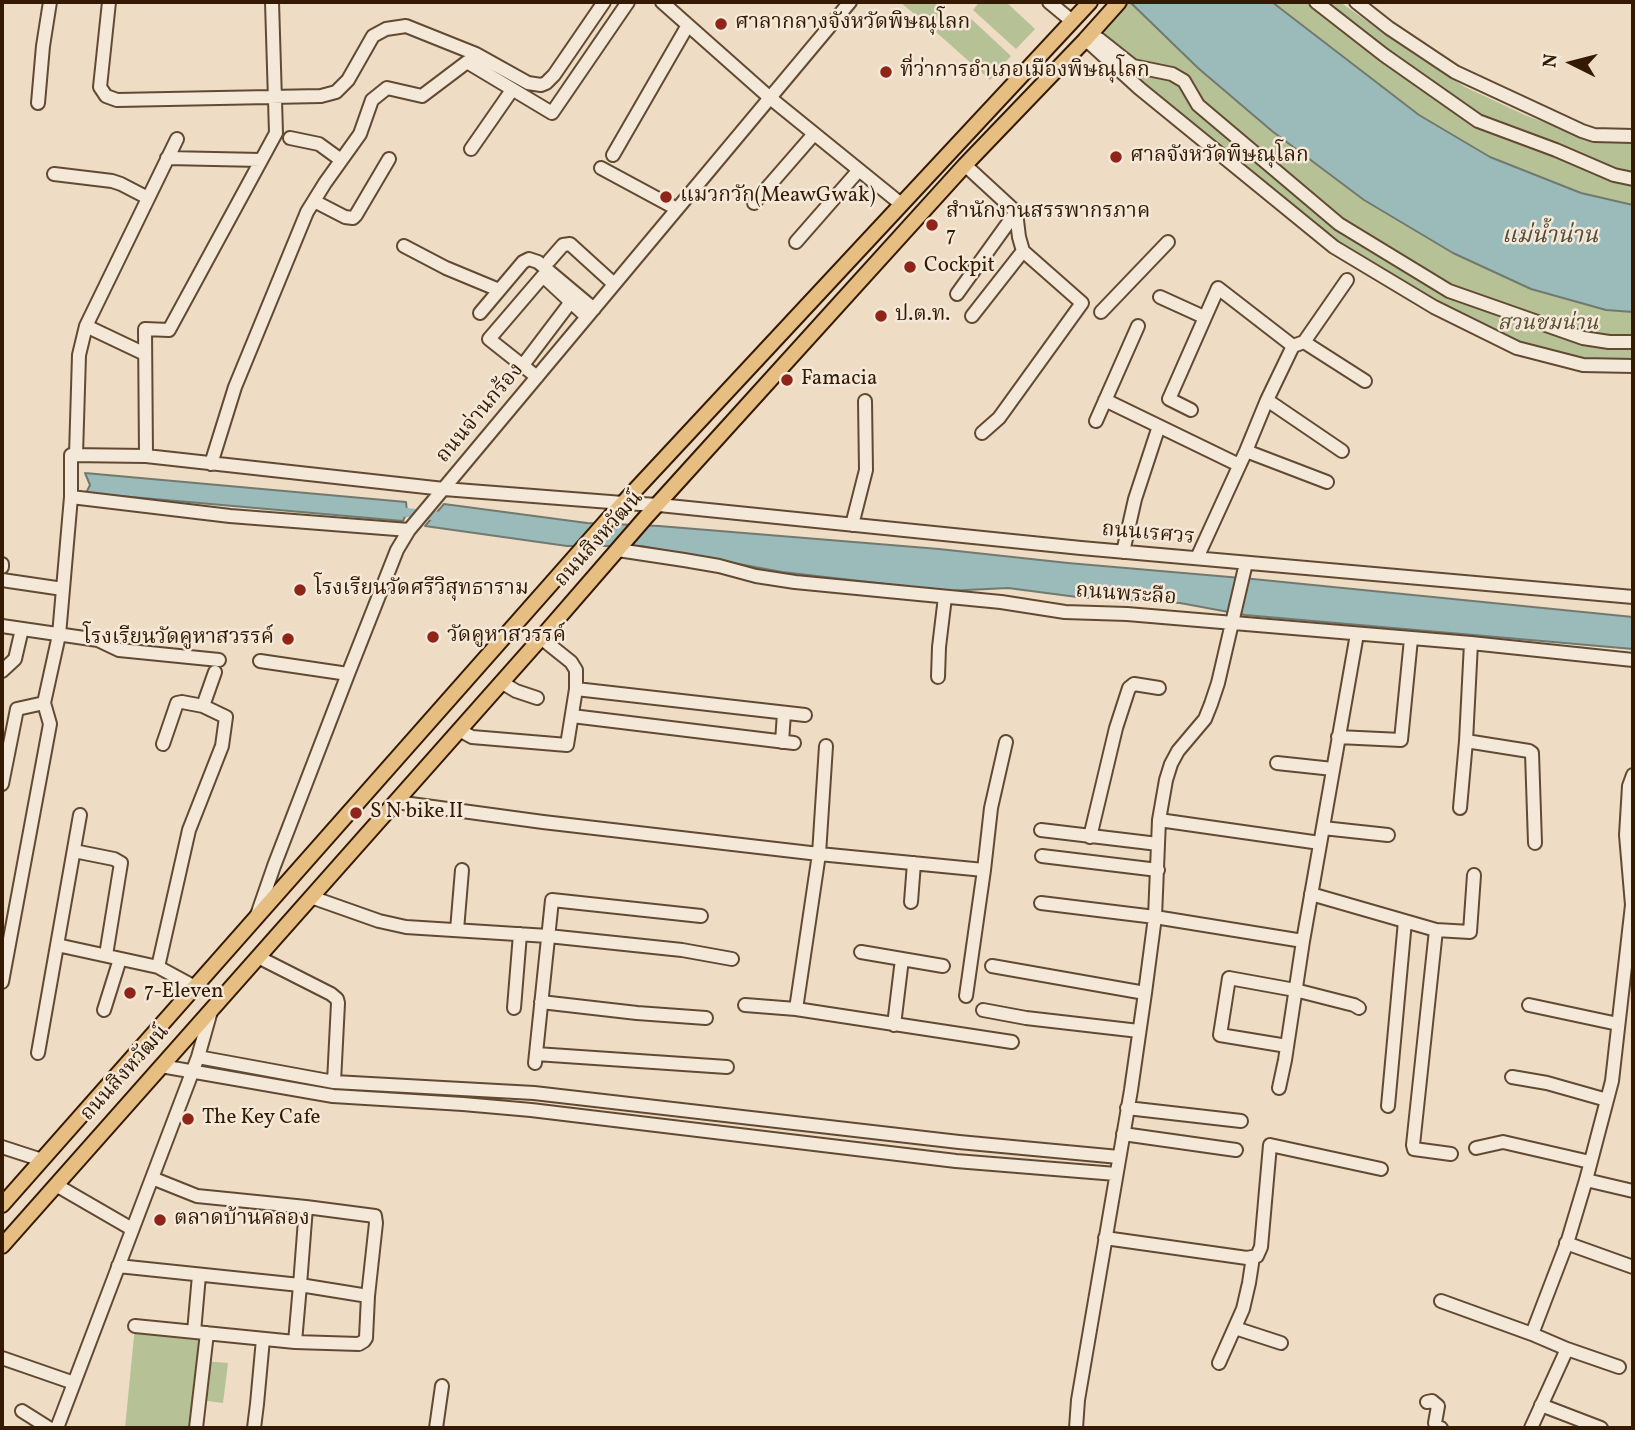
<!DOCTYPE html>
<meta charset="utf-8">
<style>
body{margin:0}
#map{position:relative;width:1635px;height:1430px;overflow:hidden;background:#eedcc4;font-family:Vollkorn,serif}
canvas{display:block}
.frame{position:absolute;inset:0;border:4px solid #341a02;pointer-events:none}
.north{position:absolute;left:1537px;top:28px;width:70px;height:70px;-webkit-text-stroke:5px #f4e8d9;paint-order:stroke;rotate:276deg;font-size:19px;font-weight:700;line-height:28px;text-align:center;color:#341a02}
.north::after{content:'';display:block;margin:auto;width:24px;height:32px;background:#341a02;clip-path:polygon(50% 0,100% 100%,50% 72%,0 100%)}
</style>
<div id="map">
<canvas width="1635" height="1430"></canvas>
<div class="frame"></div>
<div class="north">N</div>
</div>
<script>
const ctx = document.querySelector('canvas').getContext('2d');
ctx.lineJoin = 'round';
function fill(path, color) {
  ctx.fillStyle = color;
  ctx.fill(path, 'evenodd');
}
function poly(rows) {
  const path = new Path2D();
  for (const r of rows) {
    path.moveTo(r[0], r[1]);
    for (let i = 2; i < r.length; i += 2) path.lineTo(r[i], r[i + 1]);
  }
  return path;
}
function strokePath(path, color, width, dash) {
  ctx.strokeStyle = color;
  ctx.lineWidth = width;
  ctx.lineCap = dash ? 'butt' : 'round';
  ctx.setLineDash(dash || []);
  ctx.stroke(path);
}
function drawText(font, color, halo, rows, align = 'center') {
  ctx.font = font + ' Vollkorn,"Noto Serif Thai",serif';
  ctx.lineWidth = 5;
  ctx.setLineDash([]);
  ctx.textBaseline = 'middle';
  ctx.strokeStyle = halo;
  ctx.fillStyle = color;
  for (const [text, x, y, turn = 0] of rows) {
    ctx.save();
    ctx.translate(x, y);
    ctx.rotate((+turn || 0) * Math.PI / 180);
    ctx.textAlign = isNaN(turn) ? turn : align;
    if (halo) ctx.strokeText(text, 0, 0);
    ctx.fillText(text, 0, 0);
    ctx.restore();
  }
}
fill(poly([
 [900,2,938,2,938,8,943,12,930,27],
 [977,2,1006,2,1035,29,1016,49,973,10,977,5],
 [1128,2,1131,2,1296,149,1364,200,1453,253,1606,310,1633,312,1633,366,1583,365,1511,345,1334,247,1092,39],
 [1260,2,1340,2,1415,55,1465,87,1525,115,1589,139,1633,139,1633,205,1581,193,1490,157,1408,109],
 [968,16,1011,56,990,80,936,32,947,17,953,21,965,21],
 [135,1326,207,1333,204,1361,228,1363,223,1403,200,1400,196,1428,125,1428]
]), '#b6c196');
const water = poly([
 [1130,2,1272,2,1419,115,1490,157,1581,193,1633,205,1633,312,1606,310,1531,289,1453,253,1364,200,1272,131,1198,68,1130,2],
 [85,473,406,502,407,512,403,521,86,493,90,485,85,473],
 [444,504,587,523,659,526,939,549,1068,563,1253,579,1633,617,1633,649,1245,615,1180,603,1077,597,1008,588,946,591,782,572,641,546,567,546,425,526,444,504]
]);
fill(water, '#9bbaba');
strokePath(water, '#727a70', 2);
strokePath(poly([
 [395,511,444,517]
]), '#9bbaba', 9);
const minor = poly([
 [109,2,100,87,106,96,117,100,321,96,336,92,348,80,373,36,386,29,406,26,476,54,528,83,541,85,546,83,554,75,604,2],
 [662,2,769,97,901,204],
 [1049,2,1072,21],
 [1316,2,1384,55,1478,121,1556,150,1614,175,1633,179],
 [1356,2,1389,28,1455,72,1582,131,1594,135,1633,136],
 [1085,40,1093,46,1139,88,1334,247,1434,307,1517,348,1583,365,1633,366],
 [1093,46,1099,39,1133,66,1172,74,1184,81,1198,105,1339,224,1449,291,1583,338,1609,342,1633,342],
 [38,103,43,46,50,2],
 [290,138,319,144,341,160],
 [471,149,512,90],
 [613,155,688,25],
 [167,158,261,160],
 [965,165,1016,212,1019,237,1023,251,1082,303,999,418,982,433],
 [601,168,677,209],
 [54,174,112,181,121,184,148,198],
 [314,201,345,217,353,218,356,215,389,159],
 [754,203,814,134],
 [796,242,859,170],
 [404,246,446,268,499,290],
 [549,261,563,245,570,244,614,284],
 [957,294,1016,212],
 [1160,297,1204,317],
 [1101,312,1168,242],
 [480,313,523,262,529,259,538,262,594,309],
 [972,316,1023,251],
 [86,326,145,354],
 [1304,342,1365,381],
 [523,365,570,303],
 [537,377,489,339,543,276,587,317],
 [1105,400,1239,465],
 [1267,400,1342,451],
 [1191,410,1169,399,1218,288,1293,346],
 [1096,421,1138,326],
 [1246,451,1327,482],
 [76,455,79,355,86,326,177,139],
 [146,456,145,329,169,330,276,133,272,2],
 [211,464,235,387,307,212,325,183,360,134,372,100,387,88,422,96,467,62,552,113,628,2],
 [71,497,230,516,409,530],
 [852,525,866,470,865,401],
 [618,550,684,560,719,566,756,576,795,582,1001,602,1065,612,1127,614,1471,643,1633,660],
 [1123,552,1135,499,1159,426],
 [1197,558,1246,451,1267,400,1293,346,1304,342,1347,280],
 [2,567,2,564],
 [2,580,63,589],
 [2,626,98,640,119,650,219,660],
 [260,661,348,674],
 [2,671,15,659,22,629],
 [938,677,939,647,945,597],
 [501,682,516,691,537,698],
 [576,689,805,715],
 [572,716,794,743],
 [459,730,472,737,567,745,576,689,576,670,571,662,541,638],
 [1338,737,1401,740,1411,639],
 [1466,741,1529,751,1532,753,1535,843],
 [782,742,784,713],
 [163,744,177,703,182,702,203,706],
 [1277,763,1333,769],
 [2,784,17,709,44,703,59,635,71,497,71,455,146,456,444,489,623,503,659,505,1081,548,1633,597],
 [396,802,543,822,819,854,984,870],
 [1460,808,1466,741,1471,643],
 [1159,820,1320,843],
 [1323,828,1388,835],
 [1041,830,1158,844],
 [1090,837,1116,728,1129,688,1134,684,1159,688],
 [74,851,114,859,121,863,106,955],
 [1042,856,1158,870],
 [1311,894,1436,930,1470,932,1474,875],
 [311,897,379,921,406,927,548,936,682,950,732,959],
 [911,902,914,863],
 [1041,903,1155,917,1303,941],
 [257,915,274,866,348,674,397,550,409,530,850,2],
 [457,930,462,870],
 [1436,930,1413,1145,1414,1149,1451,1154],
 [57,945,158,967,195,987],
 [861,952,943,966],
 [258,957,331,994,337,999,338,1003,334,1082],
 [992,966,1145,993],
 [158,967,189,830,222,746,226,717,203,706,215,672],
 [2,982,50,724,44,703],
 [966,996,984,870,991,808,1006,742],
 [541,1002,637,1013,706,1018],
 [745,1005,796,1009,1012,1042],
 [1529,1005,1618,1024],
 [514,1008,520,934],
 [796,1009,819,854,826,746],
 [104,1010,120,959],
 [983,1010,1026,1018,1139,1031],
 [894,1025,902,959],
 [1287,1046,1220,1035,1229,978,1295,990,1354,1005,1359,1008],
 [38,1053,80,815],
 [536,1054,727,1067],
 [198,1057,334,1082,534,1093,959,1142,1119,1157],
 [535,1063,552,900,701,916],
 [161,1066,333,1096,463,1104,531,1110,956,1161,1116,1174],
 [1512,1077,1547,1083,1607,1100],
 [1279,1088,1285,1060,1303,941,1357,634],
 [1388,1106,1405,921],
 [1127,1108,1241,1121],
 [1123,1134,1236,1150],
 [2,1147,42,1160],
 [1476,1148,1503,1142,1590,1162],
 [1586,1180,1633,1191],
 [56,1185,132,1229],
 [1105,1238,1247,1258,1257,1256,1261,1247,1270,1145,1381,1169],
 [1566,1243,1633,1267],
 [118,1266,300,1285,306,1207],
 [1441,1301,1532,1334],
 [135,1326,295,1342,359,1344,364,1341,366,1338,368,1296,376,1223,375,1216,306,1207,197,1196,152,1178],
 [1235,1328,1281,1343],
 [194,1332,199,1275],
 [295,1342,300,1285,368,1296],
 [1567,1349,1619,1367],
 [2,1358,74,1383],
 [1219,1363,1243,1309,1249,1283,1253,1257],
 [1427,1402,1432,1401,1438,1406,1435,1423,1437,1427,1441,1428],
 [1541,1405,1601,1428],
 [22,1411,49,1428],
 [57,1428,198,1057,211,1011],
 [196,1428,207,1333],
 [254,1428,257,1404,263,1339],
 [436,1428,442,1386],
 [1076,1428,1078,1400,1131,1090,1145,993,1155,917,1159,820,1166,780,1171,764,1178,751,1205,719,1211,704,1218,683,1246,563],
 [1531,1428,1567,1349,1532,1334,1568,1240,1586,1180,1612,1081,1632,905,1626,835,1629,786,1633,775]
]);
const major = poly([
 [2,1205,611,516,1090,2],
 [2,1246,541,638,646,517,965,165,1085,40,1119,2]
]);
strokePath(minor, '#624a32', 16);
strokePath(major, '#341a02', 18);
strokePath(minor, '#f4e8d9', 12);
strokePath(major, '#e7be82', 14);
for (const [x, y, r, color] of [
 [721,24,7,"#8f2418"],
 [886,72,7,"#8f2418"],
 [1116,157,7,"#8f2418"],
 [666,197,7,"#8f2418"],
 [932,225,7,"#8f2418"],
 [910,267,7,"#8f2418"],
 [881,316,7,"#8f2418"],
 [787,380,7,"#8f2418"],
 [300,590,7,"#8f2418"],
 [433,637,7,"#8f2418"],
 [288,639,7,"#8f2418"],
 [356,813,7,"#8f2418"],
 [130,993,7,"#8f2418"],
 [188,1119,7,"#8f2418"],
 [160,1220,7,"#8f2418"]
]) {
  const dot = new Path2D();
  dot.arc(x, y, r, 0, 2 * Math.PI);
  ctx.fillStyle = color;
  ctx.fill(dot);
  strokePath(dot, '#f4e8d9', 2.5);
}
drawText('21px', '#341a02', '#f4e8d9', [
 ["ศาลากลางจังหวัดพิษณุโลก",735,24],
 ["ที่ว่าการอำเภอเมืองพิษณุโลก",900,72],
 ["ศาลจังหวัดพิษณุโลก",1130,157],
 ["แมวกวัก(MeawGwak)",680,197],
 ["สำนักงานสรรพากรภาค",946,213],
 ["7",946,237],
 ["Cockpit",924,267],
 ["ป.ต.ท.",895,316],
 ["Famacia",801,380],
 ["โรงเรียนวัดศรีวิสุทธาราม",314,590],
 ["วัดคูหาสวรรค์",447,637],
 ["โรงเรียนวัดคูหาสวรรค์",274,639,"right"],
 ["S N bike II",370,813],
 ["7-Eleven",144,993],
 ["The Key Cafe",202,1119],
 ["ตลาดบ้านคลอง",174,1220]
], 'left');
drawText('italic 21px', '#5b4c2e', '#f4e8d9', [
 ["สวนชมน่าน",1548,325]
]);
drawText('21px', '#341a02', '#f4e8d9', [
 ["ถนนจ่านกร้อง",481,414,-50],
 ["ถนนเรศวร",1148,535,5],
 ["ถนนสิงหวัฒน์",600,540,-48],
 ["ถนนพระลือ",1126,596,4],
 ["ถนนสิงหวัฒน์",126,1074,-48]
]);
drawText('italic 23px', '#534a39', '#f4e8d9', [
 ["แม่น้ำน่าน",1550,238]
]);
</script>
